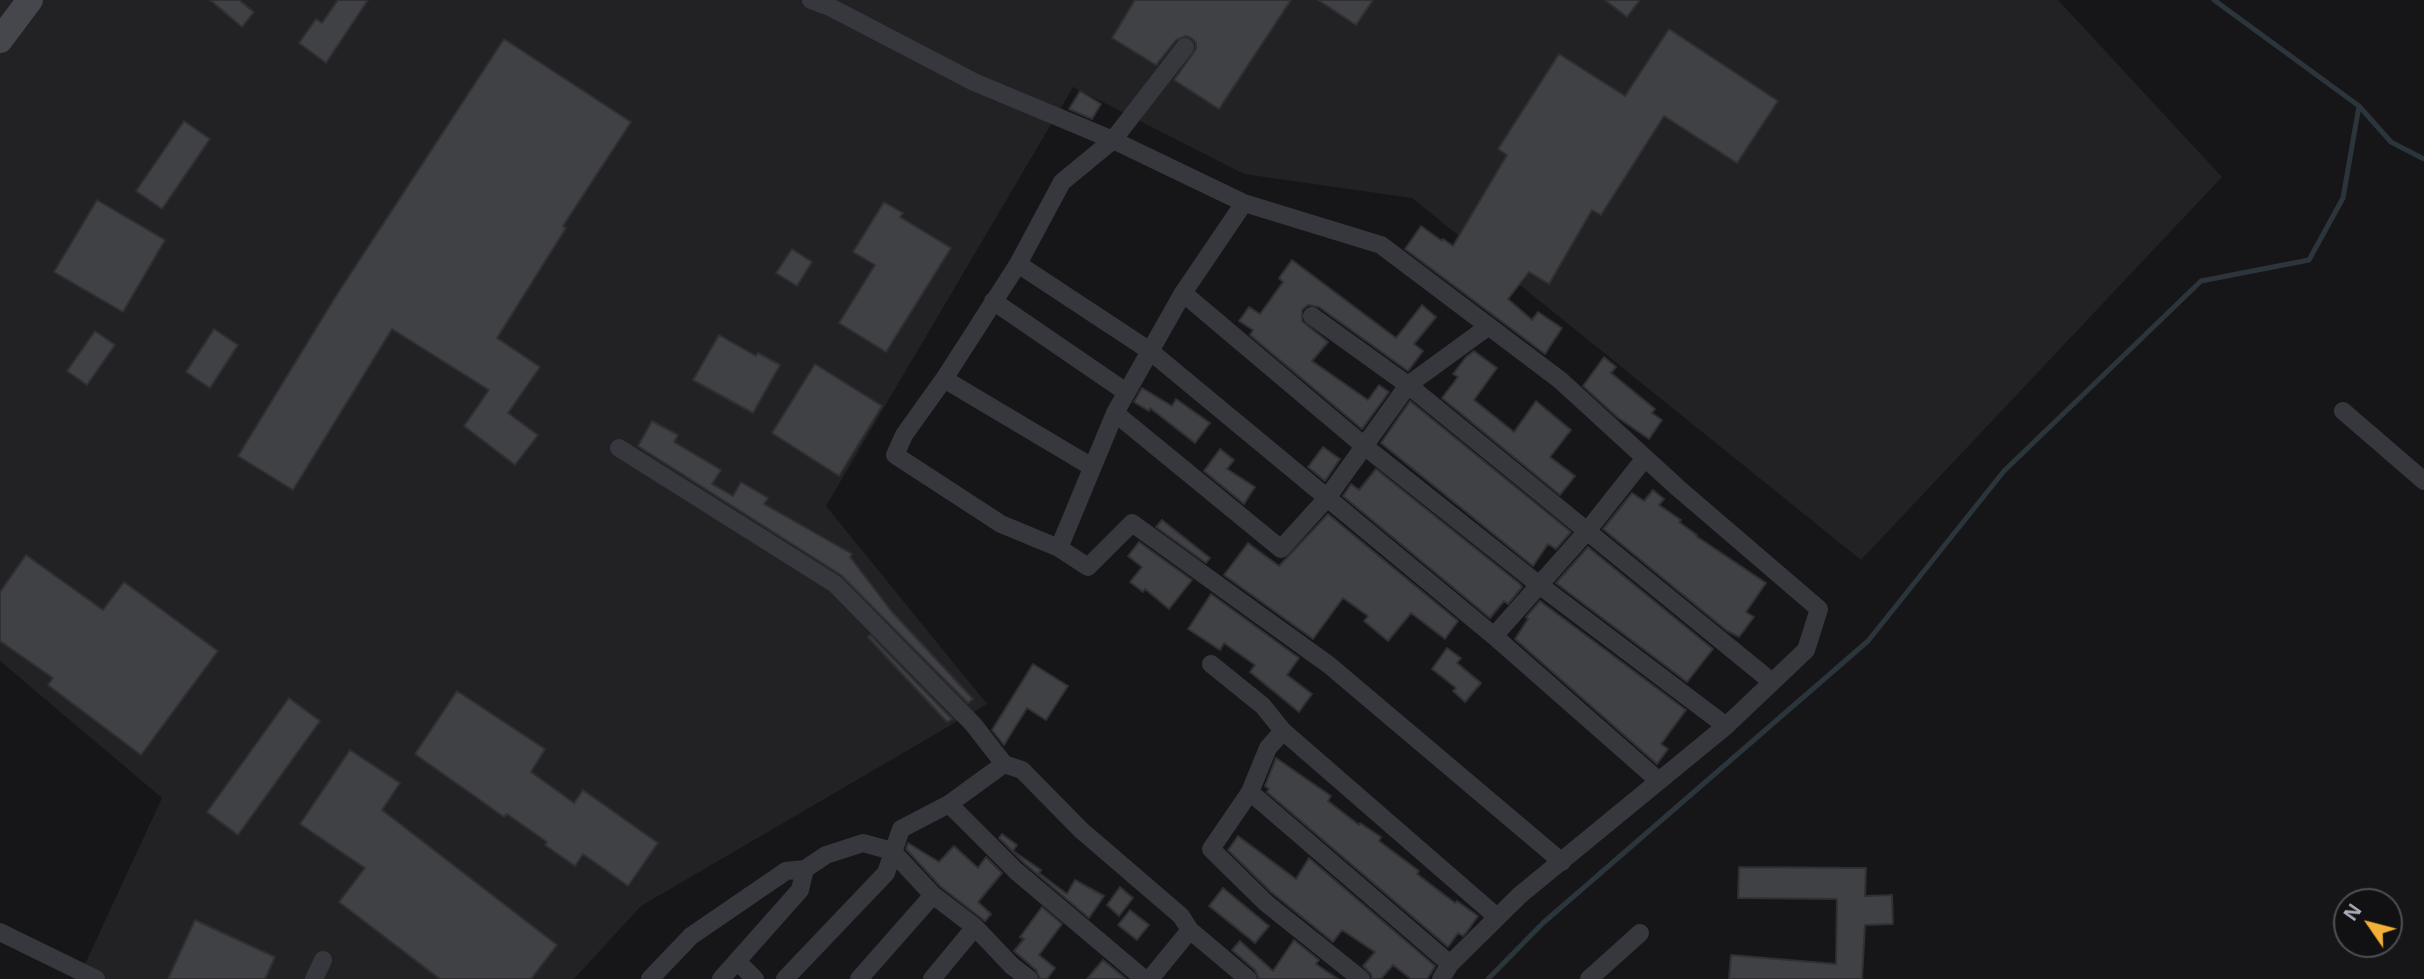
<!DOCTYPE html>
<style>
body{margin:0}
#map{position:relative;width:2424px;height:979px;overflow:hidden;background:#161618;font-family:"Noto Sans",sans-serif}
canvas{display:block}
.north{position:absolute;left:2333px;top:888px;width:70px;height:70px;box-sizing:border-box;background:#111113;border:2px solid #4d4f55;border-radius:50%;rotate:305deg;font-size:19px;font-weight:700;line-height:28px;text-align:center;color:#a8adb8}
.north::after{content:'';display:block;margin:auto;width:24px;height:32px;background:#f2b134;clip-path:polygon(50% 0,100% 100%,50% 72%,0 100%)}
</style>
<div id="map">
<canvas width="2424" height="979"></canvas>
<div class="north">N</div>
</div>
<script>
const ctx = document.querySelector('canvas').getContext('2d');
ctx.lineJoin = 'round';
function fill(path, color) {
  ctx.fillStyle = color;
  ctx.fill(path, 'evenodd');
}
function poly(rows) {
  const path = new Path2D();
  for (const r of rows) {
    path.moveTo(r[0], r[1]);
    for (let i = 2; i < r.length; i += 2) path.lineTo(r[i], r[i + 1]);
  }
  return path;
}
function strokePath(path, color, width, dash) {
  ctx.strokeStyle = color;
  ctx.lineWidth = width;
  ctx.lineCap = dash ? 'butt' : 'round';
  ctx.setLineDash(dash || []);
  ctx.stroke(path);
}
fill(poly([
 [0,0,2058,0,2222,177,1861,560,1412,198,1244,174,1073,87,826,506,987,704,641,906,574,979,78,979,162,798,0,661]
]), '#222225');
strokePath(poly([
 [2214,0,2359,106,2391,142,2424,159],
 [1488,979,1543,923,1868,641,2004,471,2201,281,2309,260,2343,198,2359,106]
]), '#2c353c', 5);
const building = poly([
 [210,0,239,0,254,12,242,27,210,0],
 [338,0,368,0,326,63,299,43,316,19,322,23,338,0],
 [1135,0,1291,0,1219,109,1174,80,1196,49,1196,43,1191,38,1186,36,1176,40,1156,65,1112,38,1135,0],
 [1318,0,1373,0,1356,25,1318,0],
 [1605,0,1640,0,1627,17,1605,0],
 [1669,29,1778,101,1737,163,1664,116,1601,215,1592,210,1549,284,1529,272,1508,299,1532,320,1538,312,1562,328,1545,354,1405,249,1421,226,1442,241,1443,239,1453,246,1507,155,1498,149,1559,54,1625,96,1669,29],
 [504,39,631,122,563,226,566,228,497,338,540,367,508,413,538,435,515,465,464,426,489,390,392,329,293,490,238,456,336,296,504,39],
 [1080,91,1101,104,1092,119,1069,109,1080,91],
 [184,121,210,139,162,209,136,191,184,121],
 [97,200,165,240,123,312,54,272,97,200],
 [884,202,903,213,900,217,951,248,886,352,839,323,875,265,853,252,884,202],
 [792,249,812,262,797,286,776,273,792,249],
 [1292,260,1396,338,1422,305,1436,317,1414,344,1423,351,1408,371,1319,307,1308,305,1302,310,1302,321,1328,342,1312,361,1368,400,1379,385,1389,392,1362,429,1250,335,1253,330,1239,321,1249,307,1260,314,1283,282,1279,278,1292,260],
 [214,329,238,345,210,388,186,372,214,329],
 [95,331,115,345,87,385,67,371,95,331],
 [719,335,756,356,758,353,780,365,753,413,693,380,719,335],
 [1474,351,1497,368,1474,400,1514,432,1536,401,1571,430,1550,457,1575,476,1560,495,1442,398,1458,377,1453,374,1466,357,1474,351],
 [1604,357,1616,367,1611,373,1655,409,1652,413,1662,420,1649,439,1617,417,1583,386,1604,357],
 [815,364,882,406,839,476,772,433,815,364],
 [1142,388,1172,406,1176,399,1210,423,1195,443,1150,408,1149,411,1134,402,1142,388],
 [1410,401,1571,532,1556,549,1548,544,1533,566,1381,443,1410,401],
 [652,421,678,435,674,442,721,470,712,484,733,496,741,482,768,498,764,504,852,554,850,557,892,612,973,699,968,703,841,575,638,446,652,421],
 [1323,447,1340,459,1325,481,1308,467,1323,447],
 [1220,449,1234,460,1227,469,1255,487,1244,504,1204,471,1220,449],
 [1376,469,1520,584,1522,587,1508,604,1504,601,1490,618,1343,496,1351,484,1359,490,1376,469],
 [1653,490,1664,499,1659,505,1681,520,1679,522,1697,535,1696,536,1766,583,1746,612,1754,617,1739,637,1726,630,1603,529,1632,493,1644,501,1653,490],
 [1328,514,1458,621,1445,639,1411,613,1388,641,1364,621,1368,616,1343,598,1313,639,1224,575,1248,543,1279,566,1328,514],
 [1162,520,1210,558,1206,563,1156,527,1162,520],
 [1139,542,1192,580,1169,609,1145,589,1143,592,1130,582,1142,567,1128,556,1139,542],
 [1588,547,1713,649,1687,682,1556,583,1588,547],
 [26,555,103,610,124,582,218,651,141,755,48,685,53,678,0,641,0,592,26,555],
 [1211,594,1299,658,1287,675,1312,694,1299,712,1250,672,1255,665,1224,643,1220,650,1188,629,1211,594],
 [1540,601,1686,710,1661,744,1668,749,1657,764,1515,639,1528,619,1526,617,1540,601],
 [870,635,952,719,947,722,868,637,870,635],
 [1447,648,1461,658,1457,663,1481,683,1465,702,1453,691,1456,688,1432,669,1447,648],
 [1033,664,1068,686,1046,720,1027,708,1004,745,992,730,1033,664],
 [457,691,545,749,531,772,574,803,583,790,658,843,628,886,583,854,575,866,545,845,547,842,507,814,504,817,415,754,457,691],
 [289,698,320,721,238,835,207,812,289,698],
 [350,750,400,783,382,810,557,945,531,979,440,979,339,902,365,868,300,824,350,750],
 [1276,758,1331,796,1328,801,1359,825,1360,823,1381,837,1379,841,1419,871,1417,874,1455,903,1457,901,1478,916,1466,933,1463,936,1458,933,1448,947,1267,792,1269,789,1265,786,1276,758],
 [1002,834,1017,845,1013,851,1041,870,1039,873,1067,894,1075,880,1104,896,1089,918,1024,863,999,838,1002,834],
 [1238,836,1296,879,1309,858,1435,966,1431,973,1427,979,1411,979,1393,965,1381,979,1372,979,1371,974,1363,966,1375,952,1342,930,1333,942,1271,892,1228,850,1238,836],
 [908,843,939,862,954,846,978,868,986,857,1002,873,978,902,991,914,985,921,941,887,906,849,908,843],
 [1739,867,1866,868,1865,896,1892,895,1893,924,1865,925,1862,979,1729,979,1731,955,1836,964,1837,899,1738,898,1739,867],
 [1120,887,1133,898,1119,916,1107,905,1120,887],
 [1223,888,1269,926,1255,943,1209,906,1223,888],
 [1042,907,1062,924,1039,955,1055,968,1047,979,1040,979,1036,970,1014,951,1024,939,1020,937,1042,907],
 [1130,910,1149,925,1137,940,1118,925,1130,910],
 [195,920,275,957,265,979,168,979,195,920],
 [1294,940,1319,960,1316,964,1338,979,1259,979,1255,970,1232,950,1240,941,1273,971,1294,940],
 [1103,960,1113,968,1126,979,1087,979,1103,960]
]);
fill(building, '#404145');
strokePath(building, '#303034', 2);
strokePath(poly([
 [811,0,830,7,974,82,1113,140,1244,203,1381,245,1560,380,1678,488,1819,609,1806,650,1726,726,1520,895,1450,964,1441,979],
 [1244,203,1183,293,1115,413,1059,548,1088,567,1132,523,1329,665,1562,862],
 [1018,264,1150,351,1494,636,1659,781],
 [1183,293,1363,445,1538,584,1726,726],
 [993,301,1126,392],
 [1312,316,1408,385,1772,682],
 [944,379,1092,467],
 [2343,411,2424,481],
 [1115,413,1281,549,1327,498,1408,385,1489,326],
 [619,448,835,584,973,724,1004,764,1022,770,1081,830,1181,916,1190,930,1248,979],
 [1059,548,1001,524,895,455,904,435,944,379,1018,264,1062,182,1113,140,1185,47],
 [1494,636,1588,530,1645,458],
 [1211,664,1263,706,1283,731,1497,917],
 [1283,731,1268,748,1250,792,1211,849,1266,903,1361,979],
 [1250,792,1450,964],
 [949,804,1016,871,1144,979],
 [0,932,96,979],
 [737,961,755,979],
 [314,979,323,960],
 [650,979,691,936,786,871,805,869,826,855,863,843,892,851,933,895,975,927,1012,966,1029,979],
 [721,979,800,890,805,869],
 [785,979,886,873,901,829,949,804,1004,764],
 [859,979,933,895],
 [932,979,975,927],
 [1150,979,1190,930],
 [1589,979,1640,933]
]), '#37383d', 18);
strokePath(poly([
 [0,40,30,0]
]), '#45474d', 26);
</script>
